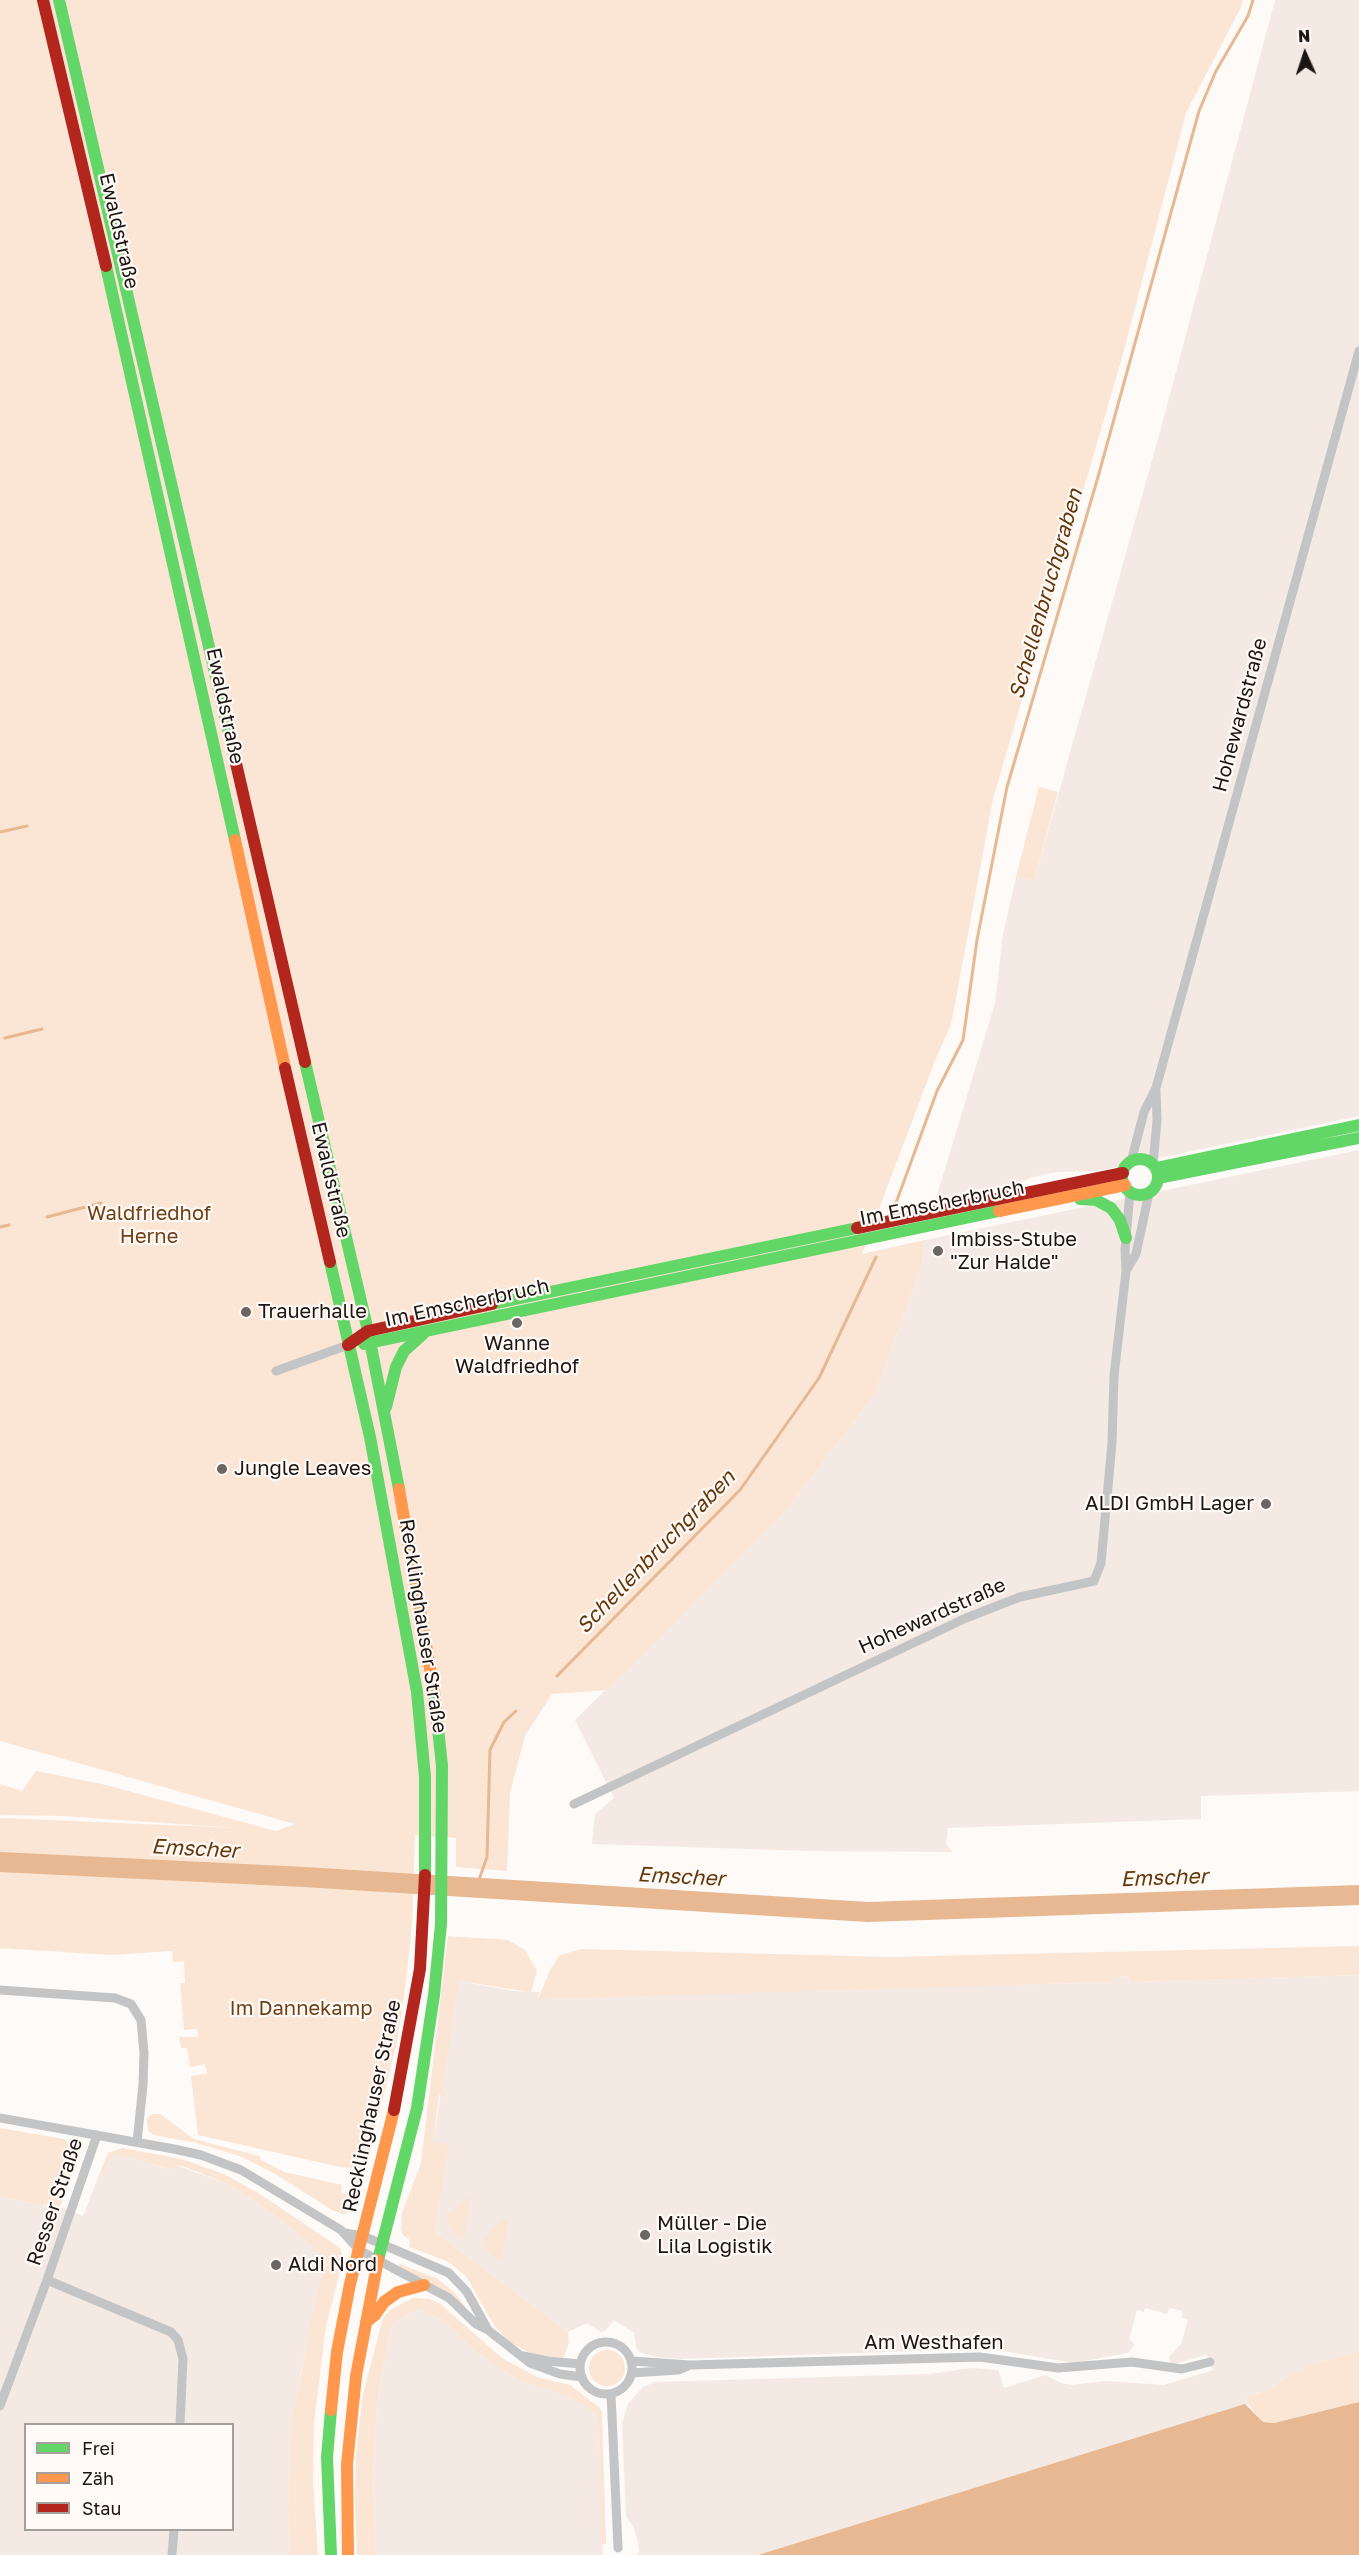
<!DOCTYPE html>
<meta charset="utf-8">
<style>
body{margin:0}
#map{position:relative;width:1359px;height:2555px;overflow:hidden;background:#fdfaf8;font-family:"Golos Text",sans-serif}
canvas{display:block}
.legend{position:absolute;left:24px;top:2423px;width:210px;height:108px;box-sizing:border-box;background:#fffaf6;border:2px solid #a49f9b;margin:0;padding:8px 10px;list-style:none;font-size:18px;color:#1b1613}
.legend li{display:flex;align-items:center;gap:12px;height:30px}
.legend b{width:30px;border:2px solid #a49f9b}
.north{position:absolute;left:1275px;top:24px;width:60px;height:60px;-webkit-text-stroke:4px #fffaf6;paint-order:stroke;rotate:357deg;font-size:16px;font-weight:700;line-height:24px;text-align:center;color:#1b1613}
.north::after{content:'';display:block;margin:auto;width:21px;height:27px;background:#1b1613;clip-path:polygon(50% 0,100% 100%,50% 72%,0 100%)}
</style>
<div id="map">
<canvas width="1359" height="2555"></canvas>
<ul class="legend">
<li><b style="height:8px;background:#63d668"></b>Frei</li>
<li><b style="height:8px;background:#ff974d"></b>Zäh</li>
<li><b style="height:8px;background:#b3261e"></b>Stau</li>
</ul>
<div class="north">N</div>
</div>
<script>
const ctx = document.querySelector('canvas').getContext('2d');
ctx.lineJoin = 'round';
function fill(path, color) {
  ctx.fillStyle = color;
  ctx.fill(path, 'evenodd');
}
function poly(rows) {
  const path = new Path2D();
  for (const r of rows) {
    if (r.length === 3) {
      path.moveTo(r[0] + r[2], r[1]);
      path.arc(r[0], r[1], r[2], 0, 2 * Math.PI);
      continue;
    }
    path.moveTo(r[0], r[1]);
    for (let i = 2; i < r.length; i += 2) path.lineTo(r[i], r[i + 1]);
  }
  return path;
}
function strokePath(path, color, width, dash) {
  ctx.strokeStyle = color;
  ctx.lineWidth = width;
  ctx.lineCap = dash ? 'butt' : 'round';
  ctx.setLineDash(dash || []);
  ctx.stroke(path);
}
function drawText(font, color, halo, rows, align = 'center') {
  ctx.font = font + ' "Golos Text",sans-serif';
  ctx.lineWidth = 4.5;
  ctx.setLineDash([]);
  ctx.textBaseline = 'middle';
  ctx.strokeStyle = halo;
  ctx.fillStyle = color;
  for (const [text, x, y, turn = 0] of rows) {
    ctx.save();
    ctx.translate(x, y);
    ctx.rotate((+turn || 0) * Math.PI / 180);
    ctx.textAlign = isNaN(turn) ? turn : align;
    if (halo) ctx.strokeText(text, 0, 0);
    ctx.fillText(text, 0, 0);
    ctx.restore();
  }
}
fill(poly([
 [1275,0,1359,0,1359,1116,1097,1171,1057,1172,1033,1177,1010,1187,935,1202,995,1003,1003,934,1016,877,1034,881,1161,428],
 [1359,1150,1359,1791,1201,1796,1201,1819,948,1828,946,1843,952,1852,810,1851,592,1844,595,1814,614,1798,575,1720,784,1513,875,1394,921,1267,925,1240],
 [1359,1975,1359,2351,1309,2366,1283,2379,1272,2389,1246,2397,1248,2404,758,2555,635,2555,639,2553,638,2543,634,2528,626,2516,622,2423,628,2404,643,2387,655,2382,929,2374,970,2368,998,2370,1004,2388,1045,2375,1061,2383,1071,2385,1106,2381,1164,2385,1213,2370,1207,2355,1171,2365,1169,2357,1181,2344,1188,2320,1182,2318,1182,2311,1170,2308,1167,2314,1145,2308,1144,2312,1137,2310,1129,2340,1135,2344,1128,2353,1074,2363,1002,2351,977,2349,680,2359,655,2357,640,2352,636,2348,634,2333,614,2320,605,2331,601,2332,587,2323,568,2332,438,2234,435,2228,448,2146,433,2142,459,1981,514,1991,540,1992,538,1998,1112,1982,1111,1977,1131,1976,1131,1982],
 [115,2154,173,2170,176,2165,228,2184,273,2214,322,2254,325,2264,301,2371,290,2443,288,2508,290,2555,0,2555,0,2197,60,2207,83,2216,97,2180,103,2177,110,2158],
 [26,2424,232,2424,232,2530,26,2530],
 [420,2310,442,2319,474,2351,503,2371,521,2381,567,2396,584,2405,595,2414,599,2424,603,2555,376,2555,373,2478,377,2402,389,2335,393,2324,409,2313]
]), '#f5eae3');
fill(poly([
 [0,0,1243,0,1240,9,1186,113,1123,354,993,799,951,1025,936,1058,862,1254,925,1240,921,1267,875,1394,784,1513,608,1690,552,1694,525,1736,510,1793,507,1871,456,1867,456,1838,415,1835,412,1925,405,1989,397,2042,357,2202,349,2212,343,2214,332,2210,277,2175,242,2157,197,2143,154,2135,148,2131,147,2118,153,2114,160,2114,194,2139,259,2156,261,2160,284,2172,342,2185,341,2193,349,2195,355,2168,340,2167,198,2135,191,2076,207,2074,205,2064,190,2067,187,2048,181,2048,179,2037,198,2037,197,2029,184,2030,180,1983,185,1983,184,1961,173,1962,172,1951,110,1955,0,1948,0,1818,238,1828,63,1816,0,1815,0,1784,22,1791,36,1771,106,1785,276,1831,295,1824,0,1741],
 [1039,787,1058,792,1034,881,1016,877],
 [448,1936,508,1940,525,1950,537,1971,531,1992,459,1981,442,2091,445,2091,444,2096,439,2095,433,2142,449,2144,435,2228,438,2234,568,2332,569,2343,563,2358,532,2354,509,2342,494,2325,466,2276,447,2261,409,2247,410,2240,404,2236,401,2230,402,2213,421,2163],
 [1359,1946,1359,1975,1131,1982,1130,1976,1112,1977,1112,1982,538,1999,551,1968,560,1955,582,1949,888,1957],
 [0,2128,64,2139,75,2150,78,2159,60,2207,0,2197],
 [123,2148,181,2159,224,2174,260,2194,340,2248,343,2260,326,2326,314,2423,313,2482,318,2555,290,2555,288,2508,290,2443,293,2416,314,2306,325,2264,322,2254,273,2214,228,2184,185,2167,176,2165,174,2170,115,2154,110,2158,103,2177,97,2180,108,2153],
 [469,2197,471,2198,464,2240,459,2238,450,2228,447,2214],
 [505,2219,508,2221,502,2258,497,2259,486,2250,483,2241,495,2226],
 [400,2264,438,2279,455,2293,467,2309,442,2289,399,2268],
 [413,2298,429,2299,439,2303,502,2358,537,2377,570,2385,600,2408,602,2413,606,2544,602,2544,599,2424,595,2414,584,2405,567,2396,521,2381,503,2371,474,2351,442,2319,420,2310,409,2313,393,2324,389,2335,377,2402,373,2478,376,2555,357,2555,355,2500,356,2453,363,2394,383,2318,390,2310],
 [607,2368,18],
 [1359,2351,1359,2402,1274,2423,1263,2422,1248,2404,1246,2397,1272,2389,1283,2379,1309,2366]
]), '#fbe5d4');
fill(poly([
 [1359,2402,1359,2555,758,2555,1245,2404,1263,2422,1274,2423]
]), '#e7b891');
strokePath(poly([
 [0,832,27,826],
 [5,1038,42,1029],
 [896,1203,937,1091,963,1040,977,940,1007,787,1098,477,1199,111,1216,71,1248,16,1253,0],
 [47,1217,101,1203],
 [0,1227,9,1225],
 [557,1676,740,1490,819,1378,876,1257],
 [476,1888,487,1857,490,1750,504,1722,516,1711]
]), '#e7b891', 3);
strokePath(poly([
 [0,1862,304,1877,868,1912,1359,1895]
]), '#e7b891', 20);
strokePath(poly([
 [1131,1162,1144,1112,1156,1088,1359,351],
 [1153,1165,1157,1120,1156,1091],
 [1126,1271,1136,1254,1149,1193],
 [276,1371,348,1345],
 [574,1804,966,1618,1020,1597,1094,1581,1101,1563,1112,1443,1114,1376,1126,1271,1125,1250,1130,1192],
 [0,1990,115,1998,131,2004,141,2020,144,2053,143,2085,137,2142],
 [0,2118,174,2149,201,2155,241,2170,341,2230,359,2250,449,2298,476,2324,488,2330,530,2363,560,2374,582,2377],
 [345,2233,363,2236,449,2273,467,2292,488,2330],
 [47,2280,171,2332,178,2340,183,2359,180,2424],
 [606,2368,26],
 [523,2356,548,2361,580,2364],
 [632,2361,690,2365,980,2357,1058,2368,1132,2362,1182,2369,1210,2362],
 [632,2373,678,2370,688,2366],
 [611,2394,618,2548],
 [0,2406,47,2280,97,2135],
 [172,2555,174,2530]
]), '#c3c4c5', 9);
strokePath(poly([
 [59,0,235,759],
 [106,266,235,840],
 [305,1062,368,1331,399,1489],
 [1140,1177,18],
 [1156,1168,1359,1125],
 [1158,1178,1359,1138],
 [1080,1199,1096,1200,1111,1208,1120,1220,1126,1238],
 [330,1262,370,1437,417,1692,425,1777,425,1875],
 [492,1304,857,1228],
 [364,1344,999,1211],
 [386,1407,396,1367,404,1351,423,1334],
 [378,2260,417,2108,434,1995,441,1924,442,1766,434,1691],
 [331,2555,327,2457,331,2410]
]), '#63d668', 12);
strokePath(poly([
 [235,840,285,1068],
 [999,1211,1125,1185],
 [399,1489,434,1691],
 [366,2322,375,2315,384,2302,398,2292,424,2285],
 [331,2410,337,2352,350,2284,394,2110],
 [348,2555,347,2464,356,2376,378,2260]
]), '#ff974d', 12);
strokePath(poly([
 [43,0,106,266],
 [235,759,305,1062],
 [285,1068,330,1262],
 [857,1228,1123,1173],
 [348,1345,368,1331,492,1304],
 [394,2110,420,1969,425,1875]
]), '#b3261e', 12);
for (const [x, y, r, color] of [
 [938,1251,6,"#6a6663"],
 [246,1312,6,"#6a6663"],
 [517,1323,6,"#6a6663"],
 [222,1469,6,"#6a6663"],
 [1266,1504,6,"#6a6663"],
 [645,2235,6,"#6a6663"],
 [276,2265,6,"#6a6663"]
]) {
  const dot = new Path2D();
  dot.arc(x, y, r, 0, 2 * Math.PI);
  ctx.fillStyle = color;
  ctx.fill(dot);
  strokePath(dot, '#fffaf6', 2);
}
drawText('20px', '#1b1613', '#fffaf6', [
 ["Ewaldstraße",119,231,77],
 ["Ewaldstraße",225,706,78],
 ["Hohewardstraße",1240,715,-75],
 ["Ewaldstraße",331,1180,77],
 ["Im Emscherbruch",942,1203,-11],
 ["Im Emscherbruch",467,1303,-12],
 ["Hohewardstraße",932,1616,-24],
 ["Recklinghauser Straße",423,1626,81],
 ["Recklinghauser Straße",372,2106,-78],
 ["Resser Straße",55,2202,-71],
 ["Am Westhafen",934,2343]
]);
drawText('20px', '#6e4118', '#fffaf6', [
 ["Waldfriedhof",149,1214],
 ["Herne",149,1237],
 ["Im Dannekamp",301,2009]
]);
drawText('20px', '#1b1613', '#fffaf6', [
 ["Imbiss-Stube",950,1240],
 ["\"Zur Halde\"",950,1263],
 ["Trauerhalle",258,1312],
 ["Wanne",517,1344,"center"],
 ["Waldfriedhof",517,1367,"center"],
 ["Jungle Leaves",234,1469],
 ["ALDI GmbH Lager",1254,1504,"right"],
 ["Müller - Die",657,2224],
 ["Lila Logistik",657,2247],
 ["Aldi Nord",288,2265]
], 'left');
drawText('italic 21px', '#63380d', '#fffaf6', [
 ["Schellenbruchgraben",1046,594,-74],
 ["Schellenbruchgraben",656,1552,-46],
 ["Emscher",195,1849,3],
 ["Emscher",681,1877,3],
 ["Emscher",1164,1878,-2]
]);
</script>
